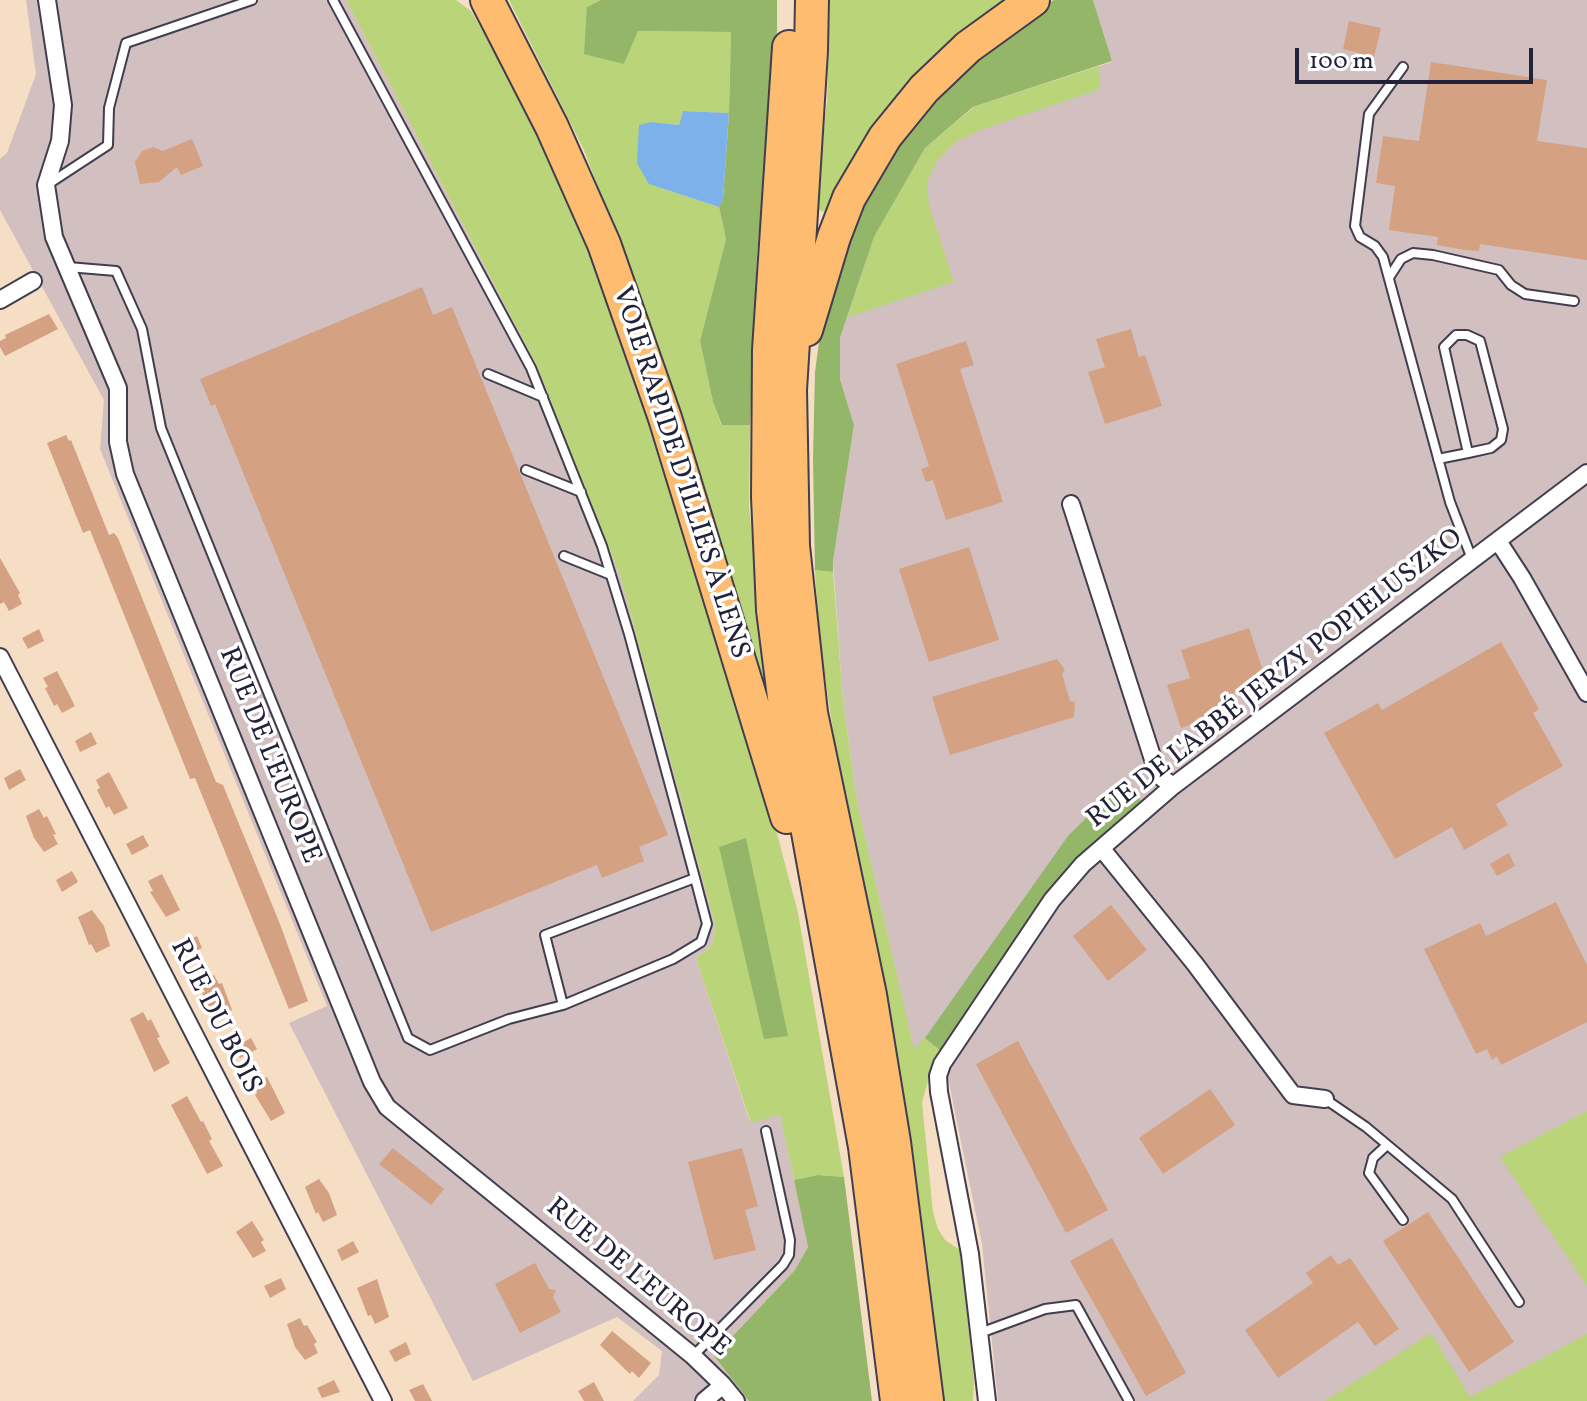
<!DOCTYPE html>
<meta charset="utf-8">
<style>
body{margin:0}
#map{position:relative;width:1587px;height:1401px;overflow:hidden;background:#f5dec3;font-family:Vollkorn,serif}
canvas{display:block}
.scale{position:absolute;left:1295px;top:48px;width:238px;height:36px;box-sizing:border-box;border:4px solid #22223b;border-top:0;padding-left:10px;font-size:24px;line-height:28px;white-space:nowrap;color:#22223b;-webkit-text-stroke:6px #fff;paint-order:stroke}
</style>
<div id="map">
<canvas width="1587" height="1401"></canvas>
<div class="scale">100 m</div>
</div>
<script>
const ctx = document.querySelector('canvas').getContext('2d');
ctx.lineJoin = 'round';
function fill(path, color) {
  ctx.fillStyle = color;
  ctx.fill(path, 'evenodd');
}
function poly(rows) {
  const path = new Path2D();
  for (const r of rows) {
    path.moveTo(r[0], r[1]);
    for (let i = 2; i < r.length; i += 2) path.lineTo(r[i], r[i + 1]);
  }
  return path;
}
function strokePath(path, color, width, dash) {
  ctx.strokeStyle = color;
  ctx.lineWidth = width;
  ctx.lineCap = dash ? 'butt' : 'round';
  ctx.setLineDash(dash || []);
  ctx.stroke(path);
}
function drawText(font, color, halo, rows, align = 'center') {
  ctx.font = font + ' Vollkorn,serif';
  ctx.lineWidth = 7;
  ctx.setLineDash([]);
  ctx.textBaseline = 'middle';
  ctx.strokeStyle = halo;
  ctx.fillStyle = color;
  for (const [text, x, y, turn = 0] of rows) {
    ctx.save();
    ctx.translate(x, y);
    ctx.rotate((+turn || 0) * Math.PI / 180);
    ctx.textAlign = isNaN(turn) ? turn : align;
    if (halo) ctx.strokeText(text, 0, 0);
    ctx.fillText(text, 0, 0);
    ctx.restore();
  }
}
fill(poly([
 [26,0,346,0,537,366,620,575,715,924,714,938,709,948,696,958,750,1122,780,1113,808,1247,795,1270,714,1356,749,1401,633,1401,659,1375,662,1351,617,1317,473,1381,289,1023,327,1006,100,449,104,400,0,210,0,159,7,153,36,74],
 [1093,0,1587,0,1587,1401,998,1401,982,1244,949,1083,914,1051,857,802,843,701,833,561,854,425,840,379,840,338,874,237,974,107,1112,62]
]), '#d2bfc0');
fill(poly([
 [346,0,456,0,471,11,539,128,590,248,697,568,762,777,798,913,844,1177,818,1175,794,1180,780,1114,751,1123,696,958,709,948,714,938,715,924,620,575,537,366],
 [509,0,601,0,587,7,624,64,638,31,731,32,729,113,683,111,679,125,651,122,650,184,719,207,726,239,700,341,713,402,721,424,750,425,749,508,769,696,766,696,715,538,662,355,584,150],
 [830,0,1018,0,837,208,824,212,815,208,827,101],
 [1099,66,1100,89,983,129,955,142,938,160,927,181,929,205,954,282,848,317,874,237,925,148,974,107],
 [815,570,833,572,843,701,857,802,914,1049,925,1038,941,1051,932,1067,922,1102,933,1212,938,1229,945,1240,960,1250,974,1380,973,1401,940,1401,842,793,819,634],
 [1587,1111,1587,1286,1500,1157],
 [1431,1333,1470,1397,1587,1334,1587,1401,1325,1401]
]), '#bad479');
fill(poly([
 [601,0,777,0,777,30,757,255,750,425,722,425,713,402,700,341,726,239,719,207,723,199,729,113,731,32,638,31,624,64,584,54,587,7],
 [1054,0,1093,0,1112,61,973,107,925,148,874,237,840,338,840,379,854,425,833,561,833,572,815,570,813,459,815,372,823,312,868,183,913,116,1027,14],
 [1124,780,1141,801,1078,858,941,1051,925,1038,1068,836],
 [746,838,788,1036,764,1039,719,847],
 [818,1175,844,1177,872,1401,749,1401,714,1356,795,1270,808,1247,794,1180]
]), '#93b669');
fill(poly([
 [683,111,729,113,723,199,719,207,649,184,637,163,639,125,651,122,679,125]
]), '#7db1ea');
fill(poly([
 [1349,21,1381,28,1374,57,1343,49],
 [1431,62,1547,80,1537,141,1587,148,1587,260,1480,244,1479,251,1465,250,1437,245,1438,237,1389,230,1395,186,1376,183,1383,136,1419,141],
 [192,139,203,166,181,175,177,167,159,182,140,184,135,162,142,151,153,147,163,151],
 [422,287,433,315,452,307,668,835,639,847,644,861,602,878,597,865,431,932,215,404,211,406,200,379],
 [49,314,58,329,5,356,0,347,0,341,6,338,5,335],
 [1131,329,1139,357,1145,355,1162,406,1105,424,1088,372,1105,367,1096,339],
 [966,341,974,365,960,369,1003,502,946,520,933,480,926,482,921,469,929,466,896,364],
 [66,435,69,441,71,440,109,535,114,533,118,538,216,782,223,785,280,924,308,1001,289,1009,195,778,190,779,90,530,83,533,47,443],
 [969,547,999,640,929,662,899,569],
 [0,558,20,593,18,595,22,604,9,611,4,602,0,604],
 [1249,628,1267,683,1227,695,1232,712,1181,728,1167,685,1190,678,1181,650],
 [39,629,44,641,28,649,22,638],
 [1501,642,1539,709,1533,713,1563,766,1496,804,1508,825,1464,850,1452,827,1395,859,1324,733,1378,703,1382,710],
 [1057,659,1065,670,1062,674,1070,701,1075,702,1074,717,950,755,932,697],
 [57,671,75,706,62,713,57,704,54,706,45,688,48,687,43,678],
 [91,732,97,744,80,752,75,741],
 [20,769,26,780,9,790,4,778],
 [109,772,128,808,114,815,109,806,106,808,97,790,100,788,96,780],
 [39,809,44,818,47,816,56,834,53,835,58,844,44,852,34,838,26,816],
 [143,835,149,846,132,855,126,844],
 [1509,853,1515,866,1497,876,1490,864],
 [72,871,78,882,62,892,56,880],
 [162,874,180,910,166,917,150,892,153,891,148,881],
 [1556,902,1587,965,1587,1022,1501,1065,1497,1056,1492,1060,1487,1049,1476,1054,1424,949,1480,923,1486,936],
 [1111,905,1147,950,1108,981,1073,936],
 [92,910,104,926,110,946,96,953,91,944,89,945,78,917],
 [197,936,202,948,187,955,181,944],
 [214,975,219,984,222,983,232,1010,219,1018,214,1009,211,1011,202,993,205,992,200,982],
 [143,1012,148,1021,151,1019,160,1037,157,1038,170,1063,154,1072,130,1019],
 [251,1038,257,1049,240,1058,235,1047],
 [1018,1041,1108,1210,1066,1233,976,1064],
 [267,1077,285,1113,271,1121,255,1095,257,1093,253,1084],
 [1210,1089,1235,1125,1163,1174,1139,1138],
 [187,1096,201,1122,203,1121,212,1139,209,1141,223,1166,207,1174,171,1105],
 [393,1148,444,1189,431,1205,379,1164],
 [742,1148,758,1206,745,1210,756,1250,714,1260,688,1162],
 [319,1179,329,1193,337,1215,323,1222,318,1212,316,1214,305,1187],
 [1428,1212,1514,1342,1469,1372,1383,1241],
 [252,1221,264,1240,261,1242,266,1251,253,1258,236,1232],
 [1112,1238,1186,1373,1146,1396,1070,1261],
 [353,1241,359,1252,342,1261,337,1250],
 [1331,1255,1338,1265,1350,1258,1399,1329,1375,1346,1358,1322,1278,1378,1245,1330,1313,1283,1306,1273],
 [535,1263,549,1289,556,1290,553,1297,561,1312,520,1333,495,1284],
 [281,1278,286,1289,270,1298,264,1286],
 [377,1279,389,1317,375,1324,371,1315,368,1316,357,1288],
 [300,1318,304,1326,307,1325,317,1342,314,1344,318,1353,305,1360,295,1347,287,1324],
 [612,1331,651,1363,639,1378,632,1371,630,1374,600,1345],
 [406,1342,411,1354,395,1362,389,1351],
 [334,1380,340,1392,322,1398,317,1388],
 [594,1382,604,1401,584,1401,578,1391],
 [423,1384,432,1401,415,1401,409,1390]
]), '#d4a182');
const lane = poly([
 [1403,67,1369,114,1355,226,1360,237,1375,246,1383,257,1450,502,1472,559],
 [50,183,108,145,109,108,126,43,252,0],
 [68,267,116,271,142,329,161,428,408,1038,430,1050,509,1019,563,1005,673,959,701,942,707,924,695,878,629,634,602,546,531,368,333,0],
 [1390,276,1401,259,1413,253,1433,255,1499,270,1511,285,1525,294,1574,301],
 [488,374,543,397],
 [1438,459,1468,453,1491,448,1501,440,1503,429,1480,341,1467,335,1456,335,1444,347,1468,453],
 [526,470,581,492],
 [564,556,611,575],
 [563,1005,545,935,695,878],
 [1325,1099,1366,1127,1452,1199,1519,1302],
 [1387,1145,1373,1158,1369,1173,1403,1220],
 [980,1333,1045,1309,1076,1305,1129,1401],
 [693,1356,783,1265,789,1255,790,1240,766,1131]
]);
const street = poly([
 [47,0,63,105,60,141,46,185,54,237,118,388,118,442,125,474,372,1082,387,1107,693,1356,723,1385,736,1401],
 [0,300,33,281],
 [1071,504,1158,775,1173,786],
 [1498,541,1522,578,1587,693],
 [0,657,383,1401],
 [1102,849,1195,964,1293,1095,1325,1099],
 [704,1401,723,1385],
 [987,1401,970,1254,939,1092,938,1076,942,1064,1052,900,1083,864,1173,786,1587,473]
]);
const highway = poly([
 [487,0,552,127,604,244,665,418,787,817],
 [812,0,811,51,790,390,793,546,811,713,870,995,894,1142,927,1401],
 [789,47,769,350,768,497,773,610,785,705,865,1147,897,1401],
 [806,330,834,237,849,198,885,137,924,89,968,47,1033,0]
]);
strokePath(lane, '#423e4f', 12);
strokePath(street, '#423e4f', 20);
strokePath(highway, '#423e4f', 36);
strokePath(lane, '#fff', 8);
strokePath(street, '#fff', 16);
strokePath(highway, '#febc70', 32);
drawText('28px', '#22223b', '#fff', [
 ["VOIE RAPIDE D’ILLIES À LENS",679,473,72],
 ["RUE DE L'ABBÉ JERZY POPIELUSZKO",1276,680,-38],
 ["RUE DE L'EUROPE",268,756,68],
 ["RUE DU BOIS",214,1017,63],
 ["RUE DE L'EUROPE",637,1279,40]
]);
</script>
